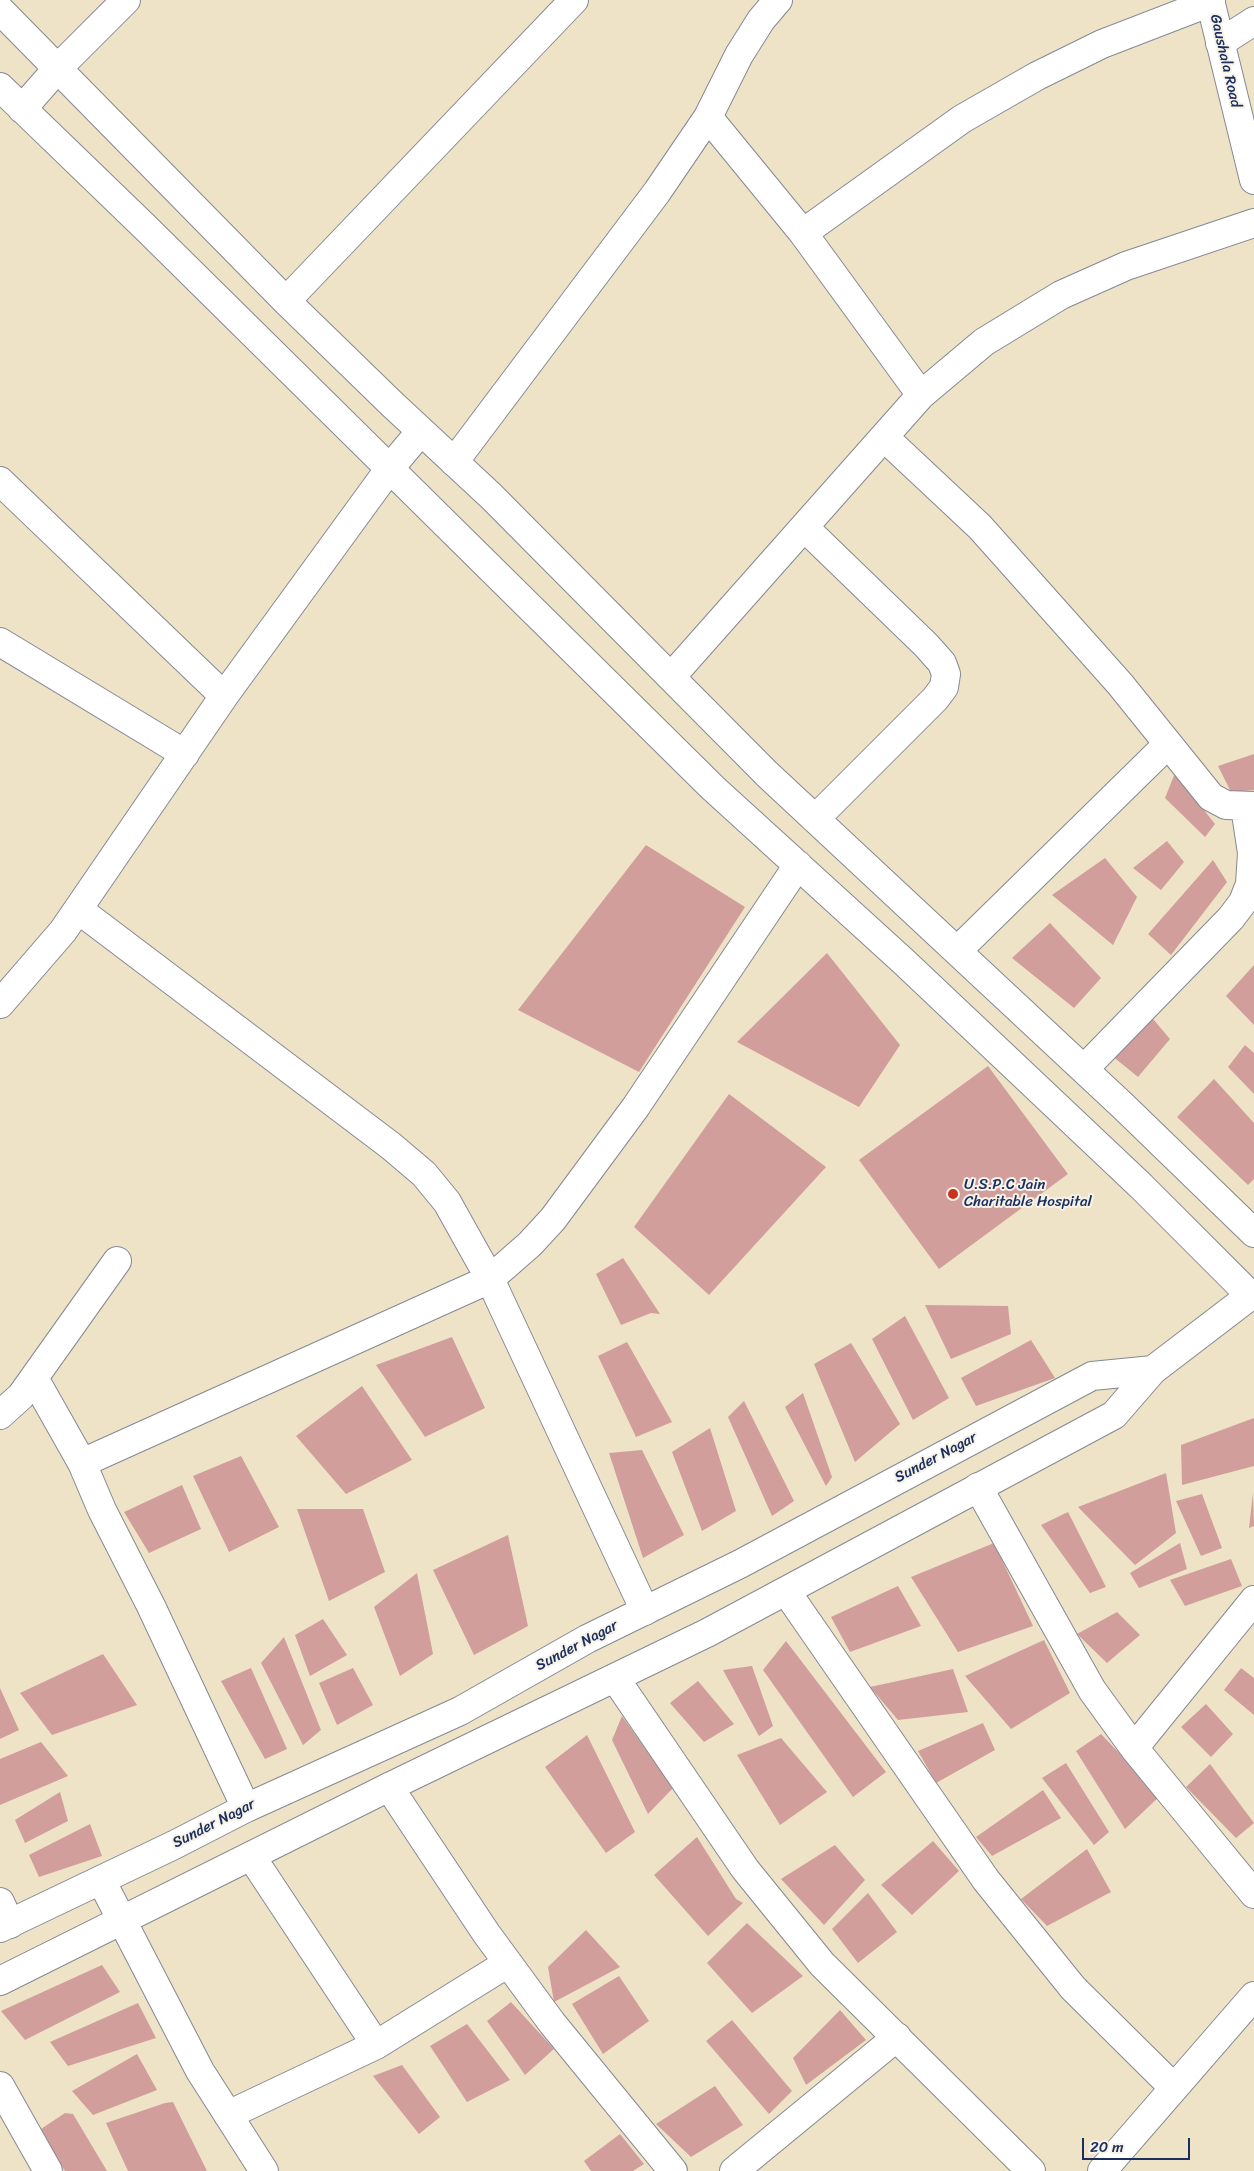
<!DOCTYPE html>
<style>
body{margin:0}
#map{position:relative;width:1254px;height:2171px;overflow:hidden;background:#eee3c7;font-family:Sriracha,sans-serif}
canvas{display:block}
.scale{position:absolute;left:1082px;top:2138px;width:108px;height:22px;box-sizing:border-box;border:2px solid #1b2f5e;border-top:0;padding-left:6px;font-size:15px;line-height:18px;white-space:nowrap;color:#1b2f5e;-webkit-text-stroke:4px #f7f3e8;paint-order:stroke}
</style>
<div id="map">
<canvas width="1254" height="2171"></canvas>
<div class="scale">20 m</div>
</div>
<script>
const ctx = document.querySelector('canvas').getContext('2d');
ctx.lineJoin = 'round';
function fill(path, color) {
  ctx.fillStyle = color;
  ctx.fill(path, 'evenodd');
}
function poly(rows) {
  const path = new Path2D();
  for (const r of rows) {
    path.moveTo(r[0], r[1]);
    for (let i = 2; i < r.length; i += 2) path.lineTo(r[i], r[i + 1]);
  }
  return path;
}
function strokePath(path, color, width, dash) {
  ctx.strokeStyle = color;
  ctx.lineWidth = width;
  ctx.lineCap = dash ? 'butt' : 'round';
  ctx.setLineDash(dash || []);
  ctx.stroke(path);
}
function drawText(font, color, halo, rows, align = 'center') {
  ctx.font = font + ' Sriracha,sans-serif';
  ctx.lineWidth = 4;
  ctx.setLineDash([]);
  ctx.textBaseline = 'middle';
  ctx.strokeStyle = halo;
  ctx.fillStyle = color;
  for (const [text, x, y, turn = 0] of rows) {
    ctx.save();
    ctx.translate(x, y);
    ctx.rotate((+turn || 0) * Math.PI / 180);
    ctx.textAlign = isNaN(turn) ? turn : align;
    if (halo) ctx.strokeText(text, 0, 0);
    ctx.fillText(text, 0, 0);
    ctx.restore();
  }
}
fill(poly([
 [1254,754,1254,790,1231,792,1218,766],
 [1175,773,1215,824,1205,837,1165,798],
 [1167,841,1184,862,1161,890,1133,868],
 [646,845,745,907,639,1072,518,1010],
 [1105,858,1137,897,1113,945,1052,895],
 [1213,860,1227,882,1171,955,1148,934],
 [1050,923,1101,978,1074,1008,1012,958],
 [827,953,900,1045,859,1107,737,1042],
 [1254,965,1254,1025,1226,996],
 [1153,1019,1170,1039,1138,1077,1111,1055],
 [1245,1045,1254,1053,1254,1094,1228,1067],
 [988,1066,1068,1174,939,1269,859,1160],
 [1214,1079,1254,1123,1254,1179,1248,1185,1177,1117],
 [729,1094,826,1167,709,1295,634,1227],
 [623,1258,660,1314,651,1313,621,1325,596,1274],
 [925,1305,1008,1306,1011,1334,951,1359],
 [905,1316,949,1398,913,1420,872,1339],
 [452,1337,485,1408,425,1437,376,1365],
 [1031,1340,1055,1378,976,1406,961,1378],
 [627,1342,672,1422,636,1437,598,1356],
 [851,1343,900,1424,855,1462,814,1364],
 [362,1386,412,1460,346,1494,296,1436],
 [803,1393,832,1477,826,1486,785,1407],
 [744,1401,794,1501,772,1516,728,1417],
 [1254,1418,1254,1466,1182,1485,1181,1445],
 [710,1428,736,1511,702,1531,672,1452],
 [642,1450,684,1535,643,1558,609,1453],
 [241,1456,279,1527,229,1552,193,1476],
 [1166,1473,1176,1533,1135,1565,1078,1507],
 [182,1485,201,1529,149,1553,124,1512],
 [1253,1493,1254,1526,1249,1528],
 [1202,1494,1222,1548,1201,1556,1176,1501],
 [297,1509,363,1509,385,1572,329,1601],
 [1068,1512,1106,1587,1090,1593,1041,1525],
 [508,1535,528,1626,474,1655,433,1570],
 [994,1543,1033,1626,958,1652,911,1577],
 [1180,1543,1187,1569,1139,1588,1130,1573],
 [1231,1559,1242,1586,1185,1606,1170,1580],
 [417,1573,433,1654,400,1676,374,1607],
 [898,1586,921,1626,850,1652,831,1617],
 [1117,1612,1140,1635,1107,1663,1077,1634],
 [323,1619,347,1655,310,1676,295,1635],
 [284,1637,321,1730,303,1745,261,1663],
 [1044,1640,1070,1693,1011,1729,965,1676],
 [786,1641,886,1772,853,1797,763,1670],
 [103,1654,137,1705,52,1735,20,1693],
 [752,1666,773,1726,759,1736,723,1670],
 [251,1668,287,1749,265,1759,221,1681],
 [353,1668,373,1705,337,1725,319,1683],
 [1241,1668,1254,1678,1254,1715,1224,1690],
 [953,1669,968,1712,898,1720,870,1687],
 [698,1681,734,1724,704,1742,670,1703],
 [0,1688,19,1730,0,1739],
 [1206,1704,1233,1734,1211,1757,1181,1727],
 [622,1716,673,1788,648,1814,612,1740],
 [983,1723,995,1750,936,1783,918,1751],
 [1101,1734,1160,1796,1125,1829,1076,1751],
 [587,1735,635,1832,606,1853,545,1767],
 [781,1738,827,1792,780,1825,737,1755],
 [41,1742,68,1776,0,1805,0,1759],
 [1066,1763,1109,1832,1094,1845,1042,1778],
 [1210,1764,1254,1823,1236,1838,1186,1787],
 [1043,1790,1061,1818,992,1856,976,1837],
 [60,1792,68,1821,25,1843,15,1820],
 [90,1824,102,1856,39,1877,29,1855],
 [697,1837,736,1899,743,1903,708,1936,654,1875],
 [933,1841,959,1871,912,1915,881,1885],
 [835,1845,865,1880,824,1925,781,1879],
 [1087,1849,1111,1892,1047,1926,1021,1899],
 [868,1893,897,1932,858,1963,832,1929],
 [747,1923,803,1976,752,2013,707,1963],
 [586,1930,620,1967,554,2002,548,1967],
 [102,1965,120,1992,25,2040,1,2011],
 [619,1976,649,2021,603,2054,572,2004],
 [511,2002,554,2049,525,2075,487,2021],
 [138,2003,156,2038,68,2066,50,2042],
 [840,2010,866,2040,806,2085,793,2058],
 [732,2020,792,2091,769,2114,706,2041],
 [467,2024,510,2080,467,2102,430,2046],
 [137,2054,157,2090,93,2115,72,2091],
 [402,2065,440,2117,419,2134,373,2076],
 [715,2086,743,2125,691,2157,656,2124],
 [173,2102,207,2171,128,2171,106,2123,165,2103],
 [65,2113,73,2114,107,2171,65,2171,38,2131],
 [620,2134,644,2164,633,2171,591,2171,584,2161]
]), '#d19e9c');
const street = poly([
 [0,10,286,301,392,404,491,496,767,774,1123,1106,1254,1233],
 [1220,43,1254,21],
 [0,87,147,229,713,788,903,961,1141,1186,1251,1296],
 [22,109,58,68,126,0],
 [708,117,803,233,921,395],
 [803,233,962,119,1037,76,1102,44,1211,2],
 [286,301,574,0],
 [884,437,980,527,1120,684,1211,797,1226,805,1254,806],
 [454,462,657,192,708,117,739,55,761,20,778,0],
 [0,481,224,696],
 [804,527,926,645,942,663,946,674,944,687,935,699,815,819],
 [0,642,185,754],
 [671,677,921,395,984,342,1061,295,1126,266,1254,223],
 [79,910,391,1146,424,1174,447,1202,490,1279,645,1611],
 [957,951,1168,744],
 [0,1004,63,931,224,696,390,468,421,431],
 [1084,1069,1231,918,1243,902,1250,884,1252,853,1245,807],
 [34,1378,82,1463,102,1510,151,1606,246,1808],
 [0,1415,21,1396,117,1261],
 [82,1463,490,1279,530,1244,553,1219,635,1108,798,865],
 [978,1487,1092,1690,1134,1748,1254,1894],
 [786,1591,986,1880,1073,1988,1173,2087],
 [615,1678,745,1869,822,1964,1031,2171],
 [1134,1748,1254,1600],
 [389,1787,486,1933,552,2023,673,2171],
 [251,1856,376,2045],
 [101,1880,200,2071,264,2171],
 [0,1902,10,1924],
 [0,2086,48,2171],
 [228,2115,376,2045,508,1963],
 [734,2171,897,2037],
 [1102,2171,1254,1996]
]);
const secondary = poly([
 [1210,0,1254,180],
 [0,1928,174,1845,246,1808,460,1711,587,1639,740,1564,1092,1376,1153,1370],
 [0,1981,389,1787,707,1633,1114,1415,1153,1370,1254,1293]
]);
strokePath(street, '#848992', 30);
strokePath(secondary, '#848992', 30);
strokePath(street, '#fff', 28);
strokePath(secondary, '#fff', 28);
for (const [x, y, r, color] of [
 [953,1194,6,"#c8321e"]
]) {
  const dot = new Path2D();
  dot.arc(x, y, r, 0, 2 * Math.PI);
  ctx.fillStyle = color;
  ctx.fill(dot);
  strokePath(dot, '#f7f3e8', 2);
}
drawText('15px', '#1b2f5e', '#f7f3e8', [
 ["Gaushala Road",1225,61,77],
 ["Sunder Nagar",936,1458,-28],
 ["Sunder Nagar",577,1646,-28],
 ["Sunder Nagar",214,1824,-27]
]);
drawText('15px', '#1b2f5e', '#f7f3e8', [
 ["U.S.P.C Jain",964,1185],
 ["Charitable Hospital",964,1202]
], 'left');
</script>
